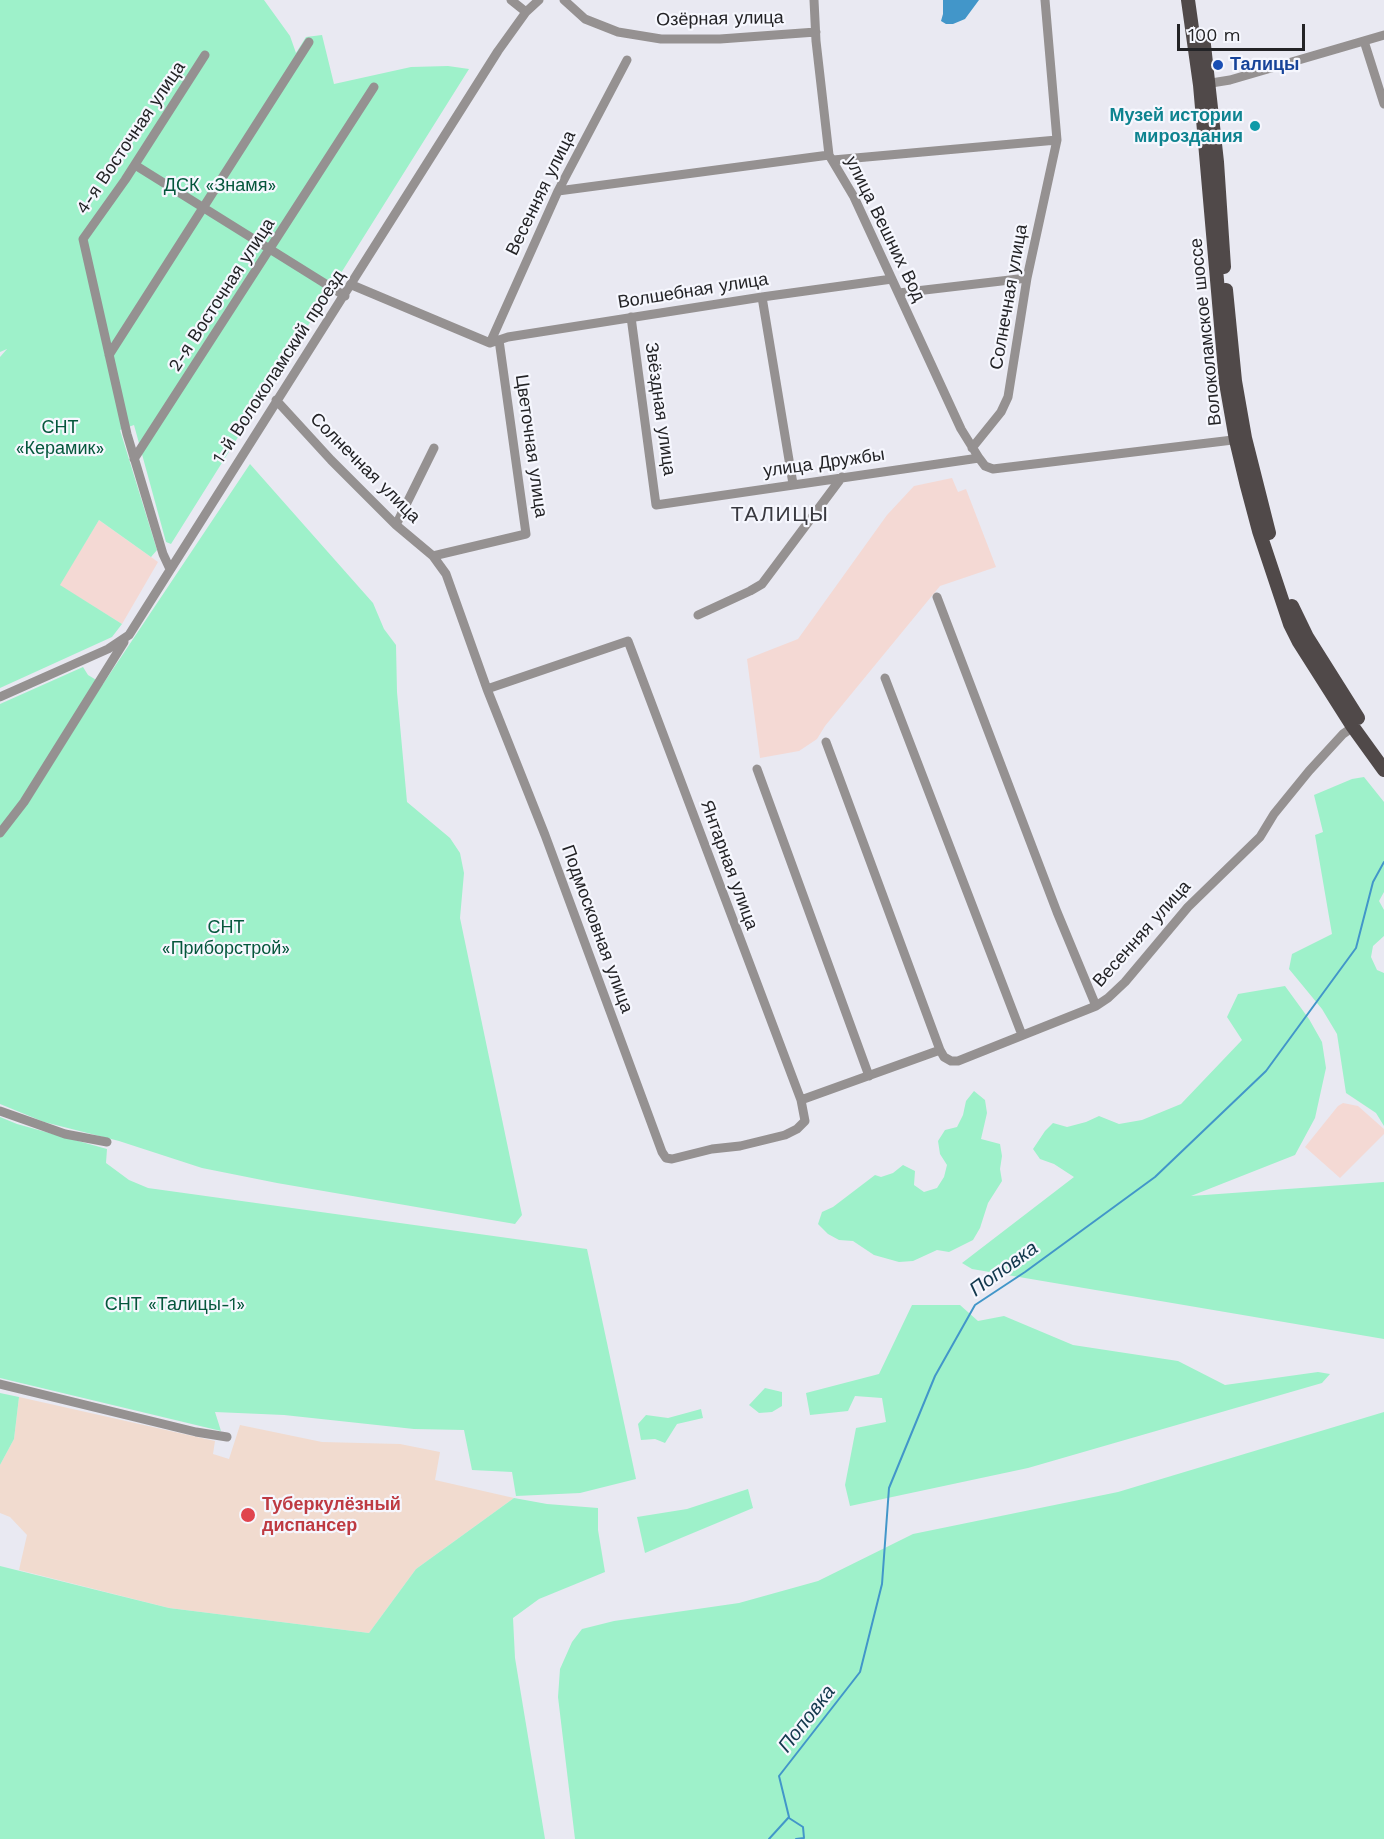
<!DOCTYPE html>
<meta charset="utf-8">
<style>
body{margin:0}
#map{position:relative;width:1384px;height:1839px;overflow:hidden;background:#e9e9f2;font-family:"Work Sans",sans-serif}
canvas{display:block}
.scale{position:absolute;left:1177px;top:24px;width:128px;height:27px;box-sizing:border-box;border:3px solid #232326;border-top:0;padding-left:8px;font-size:18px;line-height:21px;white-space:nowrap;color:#232326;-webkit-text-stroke:4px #f6f7fe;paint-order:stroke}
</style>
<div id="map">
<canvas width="1384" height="1839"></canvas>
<div class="scale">100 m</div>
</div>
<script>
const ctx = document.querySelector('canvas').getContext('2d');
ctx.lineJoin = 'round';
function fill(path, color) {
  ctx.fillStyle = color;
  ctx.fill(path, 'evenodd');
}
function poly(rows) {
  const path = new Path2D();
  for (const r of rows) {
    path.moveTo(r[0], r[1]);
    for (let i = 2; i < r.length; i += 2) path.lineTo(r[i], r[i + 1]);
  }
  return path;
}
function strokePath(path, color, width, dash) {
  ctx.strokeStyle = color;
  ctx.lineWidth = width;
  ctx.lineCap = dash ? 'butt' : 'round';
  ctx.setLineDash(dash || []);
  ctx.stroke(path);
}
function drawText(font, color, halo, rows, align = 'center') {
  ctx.font = font + ' "Work Sans",sans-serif';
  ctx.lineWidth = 4.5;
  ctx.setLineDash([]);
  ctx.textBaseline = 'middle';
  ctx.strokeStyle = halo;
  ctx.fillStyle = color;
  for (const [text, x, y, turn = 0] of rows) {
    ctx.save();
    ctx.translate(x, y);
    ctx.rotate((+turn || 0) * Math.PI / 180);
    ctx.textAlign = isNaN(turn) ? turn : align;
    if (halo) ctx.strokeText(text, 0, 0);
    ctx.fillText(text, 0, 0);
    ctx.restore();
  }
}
fill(poly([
 [952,478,958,492,966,489,996,567,940,586,825,726,817,739,799,751,760,758,747,659,798,639,887,515,914,486],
 [99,520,158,562,122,624,59,585],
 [1343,1103,1358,1106,1384,1129,1384,1134,1340,1178,1305,1147,1338,1106]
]), '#f4d9d4');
fill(poly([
 [19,1397,215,1441,213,1454,229,1459,240,1425,322,1442,400,1444,440,1452,435,1480,514,1498,416,1569,369,1633,169,1608,19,1570,27,1535,10,1517,0,1513,0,1465,14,1439]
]), '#f1dbcf');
fill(poly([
 [0,0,264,0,290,36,296,53,306,37,322,35,334,84,411,67,448,66,469,69,171,544,166,542,134,425,120,430,157,550,151,557,99,520,60,585,122,624,112,637,0,688,0,357,7,349,0,352],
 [250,464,373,603,384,629,396,645,397,692,407,802,450,838,460,853,464,873,460,918,522,1215,515,1224,277,1183,202,1168,119,1141,44,1122,0,1104,0,704,83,667,88,675,103,684],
 [1364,777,1384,802,1384,892,1379,901,1384,910,1384,936,1373,946,1371,957,1377,970,1384,973,1384,1126,1376,1113,1346,1093,1337,1034,1322,1009,1289,969,1292,954,1332,934,1315,835,1323,832,1314,795,1352,779],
 [1285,986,1309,1019,1322,1042,1326,1068,1315,1118,1295,1155,1191,1196,1384,1182,1384,1339,972,1269,962,1263,1074,1177,1054,1164,1040,1159,1033,1149,1045,1131,1053,1123,1067,1127,1086,1122,1099,1116,1119,1124,1142,1120,1181,1104,1242,1040,1227,1017,1238,994],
 [974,1091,985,1100,987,1113,981,1139,1000,1144,1002,1156,1000,1169,1002,1181,988,1203,980,1228,973,1240,949,1252,937,1250,913,1261,899,1262,874,1255,853,1241,839,1240,828,1234,818,1224,822,1212,833,1207,875,1175,881,1177,893,1173,903,1165,915,1171,914,1185,924,1192,937,1188,944,1177,947,1165,940,1154,938,1141,945,1130,957,1127,963,1115,966,1101],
 [0,1117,17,1124,107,1149,106,1163,129,1180,148,1188,587,1249,636,1479,580,1493,516,1496,512,1472,472,1470,464,1430,414,1429,284,1415,215,1412,221,1431,0,1378],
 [912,1305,960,1305,978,1321,1004,1316,1073,1345,1178,1361,1225,1385,1318,1372,1330,1374,1322,1383,1028,1468,850,1506,845,1485,856,1428,886,1422,882,1398,855,1396,848,1411,810,1415,806,1393,879,1374],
 [765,1388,782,1392,782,1406,772,1412,759,1413,749,1405],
 [0,1393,19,1397,14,1439,0,1465],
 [701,1409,703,1418,677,1424,665,1443,655,1439,641,1440,638,1424,646,1415,668,1418],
 [1384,1412,1384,1839,575,1839,558,1697,560,1669,572,1642,582,1629,614,1621,739,1603,818,1581,913,1534,1118,1492],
 [748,1489,753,1508,645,1553,637,1517,687,1509],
 [514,1498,547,1504,598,1508,598,1530,605,1572,539,1599,513,1618,515,1658,545,1839,0,1839,0,1566,169,1608,369,1633,416,1569]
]), '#9ef1ca');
fill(poly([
 [943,0,979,0,965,19,953,24,946,24,941,21,943,14]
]), '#4296c9');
strokePath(poly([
 [789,1818,803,1827,804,1838,796,1839],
 [769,1839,789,1817,779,1776,860,1672,882,1584,889,1488,935,1376,975,1305,1025,1272,1155,1177,1266,1071,1356,948,1373,882,1384,862]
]), '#4296c9', 2);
strokePath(poly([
 [511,0,526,12],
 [564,0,585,19,618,32,661,39,720,39,816,32],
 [814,0,816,41,829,155,854,197,961,429,979,458],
 [1364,41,1384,104],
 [1205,84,1230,80,1384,35],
 [833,160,1057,140],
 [135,165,345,296],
 [558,191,829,155],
 [352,285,490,343,508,337,762,297,892,279],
 [899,293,1027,278],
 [762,297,793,484],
 [631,317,656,505,979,458,985,466,993,469,1241,439],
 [490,343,558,191,627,60],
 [109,355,309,42],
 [276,400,331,460,396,525,433,556,446,574,487,689,545,835,662,1152,666,1158,672,1159,712,1149,740,1146,785,1135,797,1129,805,1121,801,1100,628,641,487,689],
 [972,448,1001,412,1008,397,1027,278,1057,140,1045,0],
 [134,459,374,87],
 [396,525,434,448],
 [433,556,526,534,499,340],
 [170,569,163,554,127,434,83,239,125,180,205,55],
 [937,597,1057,912,1096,1006],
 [698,615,750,591,762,584,842,477],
 [885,678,1022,1035],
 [0,697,108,649,129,635,498,51,526,12,539,0],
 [826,742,940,1050,944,1057,951,1061,958,1061,1096,1006,1108,998,1125,982,1188,907,1260,837,1274,814,1309,771,1343,734,1353,727],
 [757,769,869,1076],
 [0,833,24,802,124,642],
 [801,1100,940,1050],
 [0,1111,65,1134,107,1142],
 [0,1384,196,1432,227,1437]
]), '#959191', 9);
strokePath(poly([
 [1188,0,1200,85,1226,383,1236,440,1247,486,1259,531,1290,624,1299,642,1353,727,1384,770],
 [1204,45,1217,162,1224,267],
 [1226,290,1235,381,1245,438,1269,533],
 [1292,606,1307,637,1358,718]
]), '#504949', 14);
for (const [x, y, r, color] of [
 [1218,65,6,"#1a4fb4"],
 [1255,126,6,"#0f9aa8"],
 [248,1515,8,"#e0444e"]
]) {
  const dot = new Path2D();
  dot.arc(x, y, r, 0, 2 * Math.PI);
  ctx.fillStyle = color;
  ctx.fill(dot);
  strokePath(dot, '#f6f7fe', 2);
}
drawText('18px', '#232326', '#f6f7fe', [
 ["Озёрная улица",720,19,-1],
 ["4-я Восточная улица",131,138,-56],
 ["Весенняя улица",541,193,-64],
 ["улица Вешних Вод",885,229,64],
 ["Волшебная улица",693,291,-9],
 ["2-я Восточная улица",222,295,-57],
 ["Солнечная улица",1009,297,-80],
 ["Волоколамское шоссе",1206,332,-96],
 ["1-й Волоколамский проезд",279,367,-57],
 ["Звёздная улица",660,409,82],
 ["Цветочная улица",531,446,82],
 ["улица Дружбы",824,463,-8],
 ["Солнечная улица",365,468,45],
 ["Янтарная улица",729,865,70],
 ["Подмосковная улица",597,929,70],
 ["Весенняя улица",1142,934,-48]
]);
drawText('bold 18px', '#164399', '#f6f7fe', [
 ["Талицы",1230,65]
], 'left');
drawText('bold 18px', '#0d838f', '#f6f7fe', [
 ["Музей истории",1243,116],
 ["мироздания",1243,137]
], 'right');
drawText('18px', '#05573c', '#f6f7fe', [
 ["ДСК «Знамя»",220,186],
 ["СНТ",60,428],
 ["«Керамик»",60,449],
 ["СНТ",226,928],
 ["«Приборстрой»",226,949],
 ["СНТ «Талицы-1»",175,1305]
]);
drawText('bold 18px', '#be3a42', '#f6f7fe', [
 ["Туберкулёзный",262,1505],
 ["диспансер",262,1526]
], 'left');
drawText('italic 20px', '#13384d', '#f6f7fe', [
 ["Поповка",1004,1269,-36],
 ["Поповка",807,1719,-52]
]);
ctx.letterSpacing = '1.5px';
drawText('21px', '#393940', '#f6f7fe', [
 ["ТАЛИЦЫ",780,515]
]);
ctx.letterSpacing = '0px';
</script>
